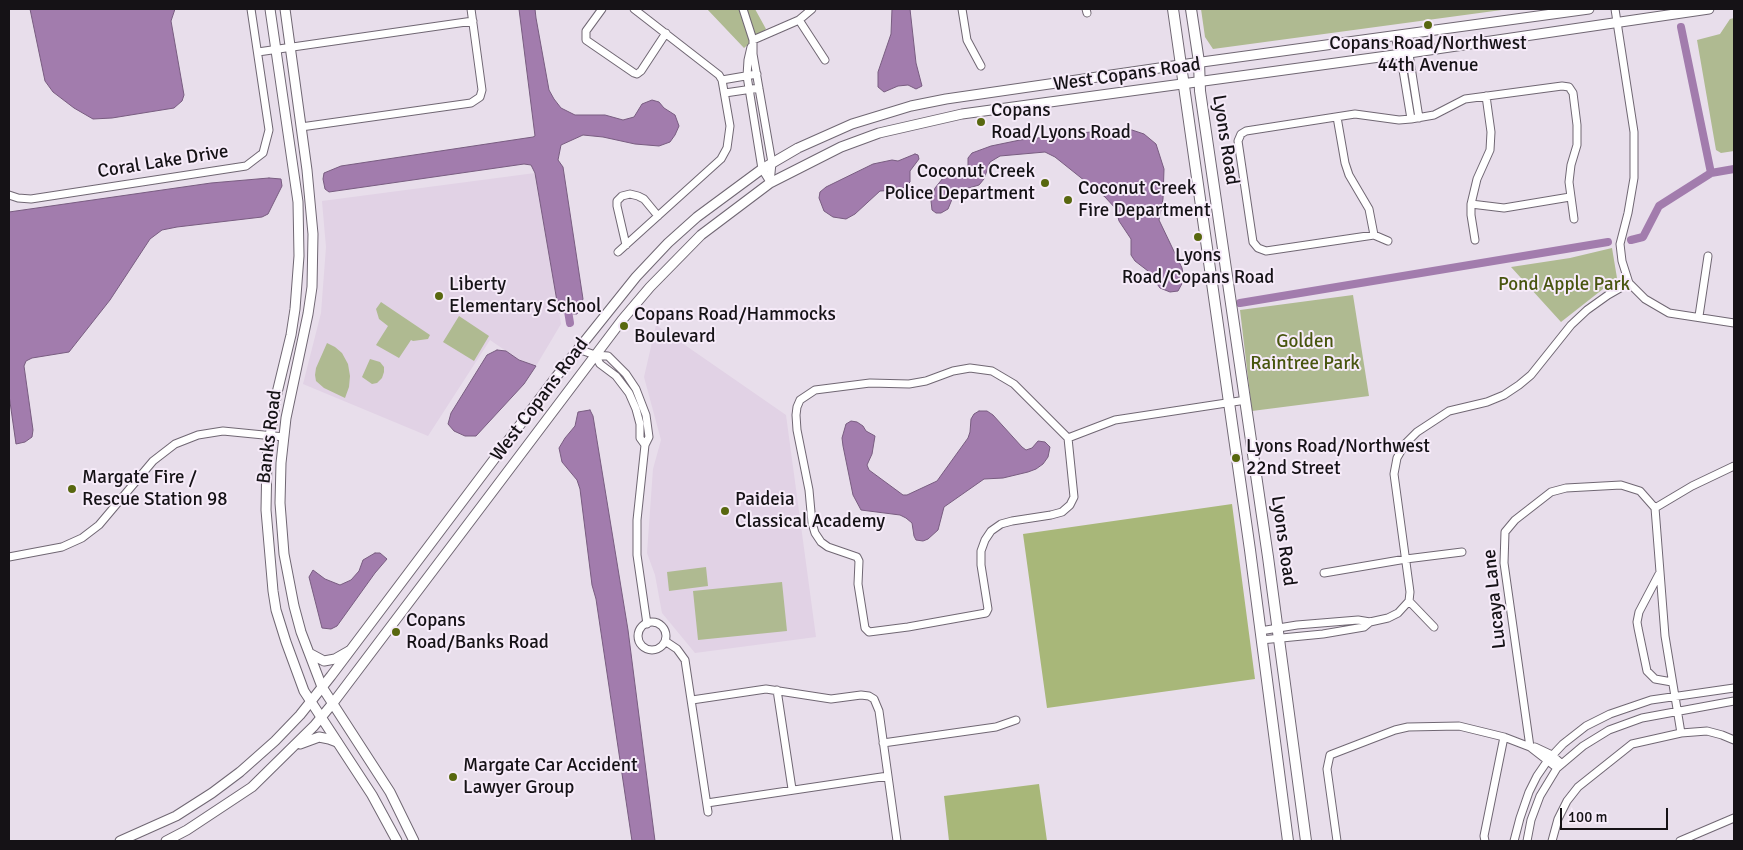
<!DOCTYPE html>
<style>
body{margin:0}
#map{position:relative;width:1743px;height:850px;overflow:hidden;background:#e8deeb;font-family:Signika,sans-serif}
canvas{display:block}
.frame{position:absolute;inset:0;border:10px solid #151216;pointer-events:none}
.scale{position:absolute;left:1560px;top:808px;width:108px;height:22px;box-sizing:border-box;border:2px solid #151216;border-top:0;padding-left:6px;font-size:15px;line-height:18px;white-space:nowrap;color:#151216;-webkit-text-stroke:4px #f6ebf9;paint-order:stroke}
</style>
<div id="map">
<canvas width="1743" height="850"></canvas>
<div class="frame"></div>
<div class="scale">100 m</div>
</div>
<script>
const ctx = document.querySelector('canvas').getContext('2d');
ctx.lineJoin = 'round';
function fill(path, color) {
  ctx.fillStyle = color;
  ctx.fill(path, 'evenodd');
}
function poly(rows) {
  const path = new Path2D();
  for (const r of rows) {
    if (r.length === 3) {
      path.moveTo(r[0] + r[2], r[1]);
      path.arc(r[0], r[1], r[2], 0, 2 * Math.PI);
      continue;
    }
    path.moveTo(r[0], r[1]);
    for (let i = 2; i < r.length; i += 2) path.lineTo(r[i], r[i + 1]);
  }
  return path;
}
function strokePath(path, color, width, dash) {
  ctx.strokeStyle = color;
  ctx.lineWidth = width;
  ctx.lineCap = dash ? 'butt' : 'round';
  ctx.setLineDash(dash || []);
  ctx.stroke(path);
}
function drawText(font, color, halo, rows, align = 'center') {
  ctx.font = font + ' Signika,sans-serif';
  ctx.lineWidth = 4;
  ctx.setLineDash([]);
  ctx.textBaseline = 'middle';
  ctx.strokeStyle = halo;
  ctx.fillStyle = color;
  for (const [text, x, y, turn = 0] of rows) {
    ctx.save();
    ctx.translate(x, y);
    ctx.rotate((+turn || 0) * Math.PI / 180);
    ctx.textAlign = isNaN(turn) ? turn : align;
    if (halo) ctx.strokeText(text, 0, 0);
    ctx.fillText(text, 0, 0);
    ctx.restore();
  }
}
fill(poly([
 [535,173,561,324,536,366,519,360,490,340,428,436,303,384,321,313,326,247,322,201],
 [656,325,786,415,816,637,695,653,662,613,655,575,647,553,653,469,661,440,644,377]
]), '#e1d2e5');
fill(poly([
 [707,9,755,9,766,29,744,48],
 [1201,9,1509,9,1213,49,1205,37],
 [1734,18,1734,151,1721,153,1716,150,1697,40,1720,34,1730,19],
 [1612,248,1617,278,1561,322,1511,267,1570,258],
 [1353,295,1369,396,1252,411,1240,310],
 [381,302,430,335,428,339,413,341,411,340,399,358,376,345,388,326,379,319,376,309],
 [459,316,489,336,474,361,443,342],
 [327,343,335,347,342,353,348,364,350,376,349,387,345,398,324,388,316,381,315,375,316,368],
 [370,359,380,362,384,367,384,372,382,378,377,383,372,384,362,377],
 [706,567,708,586,669,591,667,572],
 [782,582,787,631,698,640,693,591]
]), '#afba91');
fill(poly([
 [1232,504,1255,679,1047,708,1023,534],
 [1039,784,1047,841,949,841,944,796]
]), '#a8b779');
const water = poly([
 [30,9,175,9,171,21,184,95,182,101,174,108,112,118,93,119,74,108,53,92,45,81,30,9],
 [519,9,535,9,536,18,549,90,554,99,561,108,575,115,605,115,623,120,634,117,642,104,652,100,659,102,664,108,675,115,679,126,675,135,670,142,659,146,635,144,603,137,583,135,561,145,558,160,563,167,583,299,577,314,559,313,535,173,531,165,524,164,329,192,325,189,323,179,324,173,341,166,533,137,535,136,519,9],
 [892,9,910,9,916,63,922,86,916,89,908,85,898,86,884,92,878,87,878,72,891,34,892,9],
 [1108,130,1132,130,1144,134,1156,144,1164,169,1163,199,1159,220,1182,268,1184,280,1178,291,1170,292,1160,288,1148,271,1135,261,1131,255,1131,239,1119,221,1116,209,1105,197,1055,157,1045,152,1000,156,990,162,984,179,979,185,955,192,948,209,941,213,936,213,932,210,931,201,935,188,943,178,962,171,968,166,968,158,972,153,991,146,1020,140,1108,130],
 [915,154,918,155,919,159,910,171,910,182,906,186,899,190,880,191,855,214,846,219,833,217,824,211,819,198,820,192,826,187,873,164,892,160,898,161,915,154],
 [269,178,281,179,282,186,268,214,262,217,177,227,162,230,150,239,110,300,69,352,32,358,26,361,24,366,33,430,32,437,25,442,16,444,9,395,9,212,211,183,269,178],
 [497,350,506,351,519,360,536,366,524,384,476,436,465,436,454,431,448,424,451,413,487,355,497,350],
 [590,410,593,416,628,630,655,841,632,841,596,599,592,585,580,489,577,480,562,462,559,448,565,438,575,426,578,412,590,410],
 [979,411,987,411,993,415,1022,447,1026,450,1032,448,1038,441,1045,442,1050,447,1048,457,1043,464,1036,469,1028,472,1003,478,984,479,944,507,938,530,928,539,923,541,916,540,914,536,912,523,906,518,900,515,861,510,853,495,843,446,842,438,846,424,851,421,857,422,863,426,866,431,875,436,872,454,867,465,869,470,903,495,907,495,937,481,968,438,970,432,971,419,974,414,979,411],
 [375,553,380,553,387,559,375,573,337,626,331,629,322,628,309,577,313,570,325,579,340,585,351,580,359,571,363,560,375,553]
]);
fill(water, '#a27cad');
strokePath(water, '#785c80', 1);
strokePath(poly([
 [1711,173,1734,169],
 [1631,240,1643,237,1659,206,1711,173,1681,27],
 [1240,303,1608,242],
 [567,305,570,323]
]), '#a27cad', 8);
const minor = poly([
 [602,9,586,31,586,40,634,73,637,74,641,71,666,33],
 [743,9,753,40,753,54,772,163,770,183],
 [962,9,967,40,981,66],
 [1086,9,1087,13],
 [1615,9,1634,132,1634,178,1628,213,1620,244,1622,261,1629,283,1645,299,1669,313,1734,323],
 [799,20,825,60],
 [1406,35,1419,118],
 [1395,36,1402,64,1411,119],
 [753,40,799,20,812,9],
 [751,47,748,60,747,76,762,169,770,182],
 [258,52,473,21],
 [722,80,757,74],
 [725,93,759,88],
 [1337,117,1345,163,1349,175,1369,209,1374,235],
 [301,127,471,103,480,97,482,90,471,9],
 [9,195,18,198,31,199,246,166,263,153,269,130,251,9],
 [1471,204,1504,208,1570,197],
 [1475,240,1471,215,1471,204,1477,179,1490,150,1491,132,1486,96],
 [1388,241,1374,235,1266,251,1258,248,1253,242,1238,141,1241,134,1246,131,1355,114,1399,120,1411,119,1434,115,1465,99,1562,86,1569,87,1573,93,1577,125,1577,145,1571,165,1569,182,1574,219],
 [626,245,617,206,617,201,622,196,630,194,638,196,644,199,658,216],
 [618,252,721,159,727,148,730,126,722,80,719,75,634,9],
 [1699,316,1708,256],
 [578,349,595,355,608,356,626,374,636,389,646,415,649,437,645,445,637,520,637,555,647,624],
 [595,355,600,364,616,376,629,393,636,409,640,424,640,438,645,445],
 [970,368,992,371,1014,384,1068,438,1074,497,1070,505,1062,512,1051,515,1012,521,1001,524,991,531,985,540,981,551,981,565,988,609,986,613,908,627,869,632,865,628,858,584,859,561,857,557,828,547,821,542,815,533,812,523,809,490,797,430,796,415,797,407,800,400,815,390,870,383,909,384,926,381,953,371,970,368],
 [1068,438,1115,420,1246,400],
 [1655,508,1665,636,1681,733],
 [9,557,62,547,82,538,99,525,153,461,175,444,198,435,223,431,284,437],
 [1324,573,1406,559,1462,552],
 [1659,574,1639,612,1637,622,1638,628,1647,671,1655,679,1672,682],
 [1409,601,1410,592,1394,474,1397,458,1405,444,1417,432,1449,411,1487,402,1504,395,1519,385,1531,375,1571,325,1587,310,1608,295,1629,283],
 [1409,601,1434,627],
 [652,636,14],
 [1260,631,1297,625,1358,620,1370,622,1388,618,1398,613,1409,601],
 [1261,640,1323,634,1364,627,1370,622],
 [665,641,677,649,685,660,708,812],
 [777,690,792,789],
 [692,700,766,689,831,699,861,695,869,696,874,699,879,711,897,841],
 [1504,737,1530,747,1557,768],
 [883,743,996,727,1016,720],
 [1530,747,1504,563,1505,532,1515,520,1551,492,1566,488,1621,485,1640,491,1655,508,1692,486,1734,466],
 [1535,747,1552,755,1562,764],
 [707,803,888,776],
 [1337,841,1327,769,1330,755,1395,730,1408,727,1459,726,1504,737,1484,836,1485,841],
 [1514,841,1520,818,1529,792,1537,776,1548,760,1563,744,1586,726,1610,714,1651,700,1734,688],
 [1527,841,1531,820,1540,796,1557,768,1583,746,1609,730,1642,718,1734,701],
 [1552,841,1558,819,1567,801,1578,787,1632,744,1681,733,1707,731,1722,735,1734,740],
 [1680,841,1734,818]
]);
const tertiary = poly([
 [270,9,298,202,299,256,295,309,291,335,276,397,267,457,266,510,273,591,276,610,286,642,304,691,372,795,397,841],
 [285,9,307,170,313,234,312,287,308,314,286,418,281,463,280,503,284,554,294,606,301,632,322,687,390,792,414,841],
 [309,653,324,661,335,659,349,651]
]);
const secondary = poly([
 [300,744,319,737,329,739,337,742],
 [120,841,176,816,212,793,240,772,275,741,300,715,331,676,556,377,636,277,668,243,697,217,762,169,798,148,852,124,911,106,946,99,1180,65,1589,9],
 [166,841,187,830,252,787,314,726,333,703,622,320,650,287,701,235,770,183,841,147,879,133,962,114,1409,53,1709,9]
]);
const primary = poly([
 [1173,9,1250,550,1288,841],
 [1191,9,1199,62,1200,91,1268,557,1306,841]
]);
strokePath(minor, '#706773', 9);
strokePath(tertiary, '#706773', 11);
strokePath(secondary, '#706773', 11);
strokePath(primary, '#706773', 12);
strokePath(minor, '#fff', 7);
strokePath(tertiary, '#fff', 9);
strokePath(secondary, '#fff', 9);
strokePath(primary, '#fff', 10);
for (const [x, y, r, color] of [
 [1428,25,5,"#58670f"],
 [981,122,5,"#58670f"],
 [1045,183,5,"#58670f"],
 [1068,200,5,"#58670f"],
 [1198,237,5,"#58670f"],
 [439,296,5,"#58670f"],
 [624,326,5,"#58670f"],
 [1236,458,5,"#58670f"],
 [72,489,5,"#58670f"],
 [725,511,5,"#58670f"],
 [396,632,5,"#58670f"],
 [453,777,5,"#58670f"]
]) {
  const dot = new Path2D();
  dot.arc(x, y, r, 0, 2 * Math.PI);
  ctx.fillStyle = color;
  ctx.fill(dot);
  strokePath(dot, '#f6ebf9', 2);
}
drawText('19px', '#151216', '#f6ebf9', [
 ["Copans Road/Northwest",1428,44,"center"],
 ["44th Avenue",1428,66,"center"],
 ["Copans",991,111],
 ["Road/Lyons Road",991,133],
 ["Coconut Creek",1035,172,"right"],
 ["Police Department",1035,194,"right"],
 ["Coconut Creek",1078,189],
 ["Fire Department",1078,211],
 ["Lyons",1198,256,"center"],
 ["Road/Copans Road",1198,278,"center"],
 ["Liberty",449,285],
 ["Elementary School",449,307],
 ["Copans Road/Hammocks",634,315],
 ["Boulevard",634,337],
 ["Lyons Road/Northwest",1246,447],
 ["22nd Street",1246,469],
 ["Margate Fire /",82,478],
 ["Rescue Station 98",82,500],
 ["Paideia",735,500],
 ["Classical Academy",735,522],
 ["Copans",406,621],
 ["Road/Banks Road",406,643],
 ["Margate Car Accident",463,766],
 ["Lawyer Group",463,788]
], 'left');
drawText('19px', '#151216', '#f6ebf9', [
 ["West Copans Road",1127,75,-8],
 ["Lyons Road",1225,140,81],
 ["Coral Lake Drive",163,162,-9],
 ["West Copans Road",540,400,-53],
 ["Banks Road",270,437,-83],
 ["Lyons Road",1283,541,82],
 ["Lucaya Lane",1495,599,-96]
]);
drawText('19px', '#48550f', '#f6ebf9', [
 ["Pond Apple Park",1564,285],
 ["Golden",1305,342],
 ["Raintree Park",1305,364]
]);
</script>
